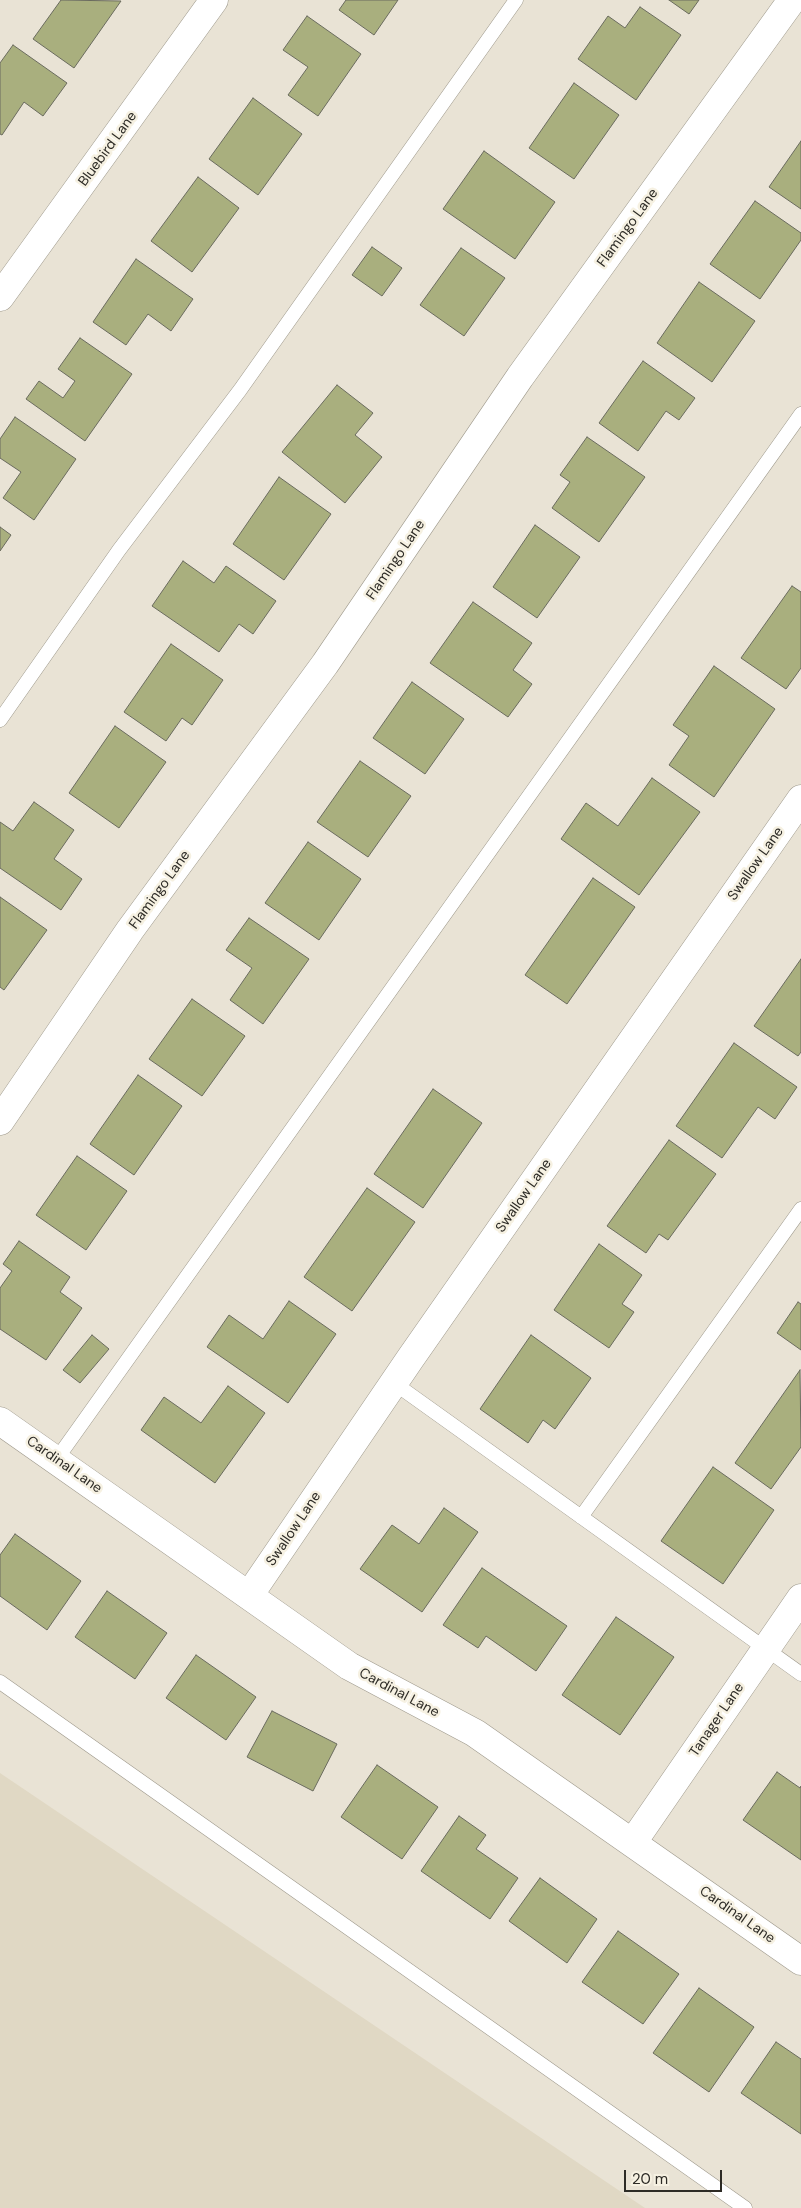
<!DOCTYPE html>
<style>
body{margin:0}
#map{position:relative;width:801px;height:2208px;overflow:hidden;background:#e9e3d5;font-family:"DM Sans",sans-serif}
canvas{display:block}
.scale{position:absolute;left:624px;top:2170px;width:98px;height:22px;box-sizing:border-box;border:2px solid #2d2b26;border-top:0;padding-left:6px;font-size:15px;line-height:18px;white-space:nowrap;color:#2d2b26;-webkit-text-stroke:4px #f6f1e2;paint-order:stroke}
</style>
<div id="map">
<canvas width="801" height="2208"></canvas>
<div class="scale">20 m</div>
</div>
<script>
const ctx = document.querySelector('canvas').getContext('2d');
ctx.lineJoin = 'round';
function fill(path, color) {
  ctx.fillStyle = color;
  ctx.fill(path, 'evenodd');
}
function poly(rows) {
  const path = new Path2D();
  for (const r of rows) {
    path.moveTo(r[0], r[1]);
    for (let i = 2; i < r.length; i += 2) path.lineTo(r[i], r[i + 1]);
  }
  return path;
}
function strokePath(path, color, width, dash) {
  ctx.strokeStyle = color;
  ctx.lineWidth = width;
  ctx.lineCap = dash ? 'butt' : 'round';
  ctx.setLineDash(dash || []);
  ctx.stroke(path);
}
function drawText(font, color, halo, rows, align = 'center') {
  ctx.font = font + ' "DM Sans",sans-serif';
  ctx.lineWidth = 5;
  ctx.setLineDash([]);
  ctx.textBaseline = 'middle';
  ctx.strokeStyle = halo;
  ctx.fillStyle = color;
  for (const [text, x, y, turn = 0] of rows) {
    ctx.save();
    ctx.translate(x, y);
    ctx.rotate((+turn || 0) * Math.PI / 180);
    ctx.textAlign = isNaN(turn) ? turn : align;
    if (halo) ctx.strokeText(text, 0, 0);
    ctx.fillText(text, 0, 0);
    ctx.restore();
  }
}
fill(poly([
 [0,1773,645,2208,0,2208]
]), '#e0d8c4');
const building = poly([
 [61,0,121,1,74,68,33,39,61,0],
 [346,0,398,0,374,35,339,10,346,0],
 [669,0,699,0,689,14,669,0],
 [640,7,681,35,636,100,578,59,608,16,625,28,640,7],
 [307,16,361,54,318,116,288,95,308,67,283,50,307,16],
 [13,45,67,83,43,116,24,102,2,135,0,134,0,63,13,45],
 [574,83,619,115,574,179,529,148,574,83],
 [253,98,302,134,258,195,209,159,253,98],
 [801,141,801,209,769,187,801,141],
 [484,151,555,202,515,259,443,209,484,151],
 [198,177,239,208,192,272,151,241,198,177],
 [755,201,801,233,801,240,760,299,710,264,755,201],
 [372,247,402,268,382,296,352,275,372,247],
 [461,248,505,278,464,336,420,305,461,248],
 [136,259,193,299,171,331,148,314,126,345,93,322,136,259],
 [699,282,755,321,712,382,657,343,699,282],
 [80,338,132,374,85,441,26,399,39,381,63,398,75,381,58,369,80,338],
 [643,361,695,398,679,420,666,411,638,451,599,423,643,361],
 [337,385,373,413,355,435,382,457,345,503,282,452,337,385],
 [15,417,76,459,34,520,3,498,21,472,0,458,0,439,15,417],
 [587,437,645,477,599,542,552,508,570,482,560,475,587,437],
 [279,477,331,514,284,580,233,544,279,477],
 [535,525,580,557,537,618,493,587,535,525],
 [0,527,11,535,0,551,0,527],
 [183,561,214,583,226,566,276,601,253,634,239,624,219,652,152,606,183,561],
 [792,586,801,592,801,668,786,689,741,658,792,586],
 [473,602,532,643,513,670,532,684,508,717,430,663,473,602],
 [171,644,223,680,192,725,182,718,166,741,124,712,171,644],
 [714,666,775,709,714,797,669,765,689,736,673,725,714,666],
 [412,682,464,719,425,774,373,738,412,682],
 [115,726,166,762,119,828,69,793,115,726],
 [360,761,411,796,368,857,317,822,360,761],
 [652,778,700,812,639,895,561,839,586,803,618,826,652,778],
 [34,802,74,830,54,859,82,879,61,910,0,868,0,822,13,831,34,802],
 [308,842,361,879,319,940,265,903,308,842],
 [593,878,635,907,567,1004,525,975,593,878],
 [0,897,47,930,4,990,0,987,0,897],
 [249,918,309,959,263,1024,230,1000,252,968,226,950,249,918],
 [801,959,801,1052,798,1056,754,1026,801,959],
 [192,999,245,1036,202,1096,149,1059,192,999],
 [734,1043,797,1087,775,1119,758,1107,722,1158,676,1126,734,1043],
 [138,1075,182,1106,134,1175,90,1144,138,1075],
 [433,1089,482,1123,423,1208,374,1174,433,1089],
 [669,1140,716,1174,668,1240,659,1234,646,1253,607,1226,669,1140],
 [77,1156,127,1191,86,1250,36,1215,77,1156],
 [367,1188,415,1222,352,1311,304,1277,367,1188],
 [19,1241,70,1277,60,1292,82,1308,46,1360,0,1329,0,1288,12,1271,3,1264,19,1241],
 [599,1244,642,1275,622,1304,634,1312,609,1348,554,1310,599,1244],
 [289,1301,336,1334,288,1403,207,1347,229,1315,263,1339,289,1301],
 [798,1302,801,1304,801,1350,777,1333,798,1302],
 [92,1335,109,1349,80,1383,63,1370,92,1335],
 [531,1335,591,1378,555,1429,543,1420,528,1443,480,1409,531,1335],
 [800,1370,801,1447,771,1489,735,1463,800,1370],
 [228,1386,265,1413,215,1483,141,1430,164,1397,201,1423,228,1386],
 [713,1467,774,1510,723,1584,661,1541,713,1467],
 [444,1508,478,1532,422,1612,360,1569,392,1525,419,1544,444,1508],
 [15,1534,81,1581,47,1630,0,1596,0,1555,15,1534],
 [482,1568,567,1626,536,1671,486,1636,478,1648,443,1625,482,1568],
 [107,1591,167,1633,135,1679,75,1637,107,1591],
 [616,1617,674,1657,620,1735,562,1695,616,1617],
 [196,1655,256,1697,226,1740,166,1698,196,1655],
 [272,1711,337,1744,313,1791,247,1757,272,1711],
 [377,1765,438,1807,402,1859,341,1817,377,1765],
 [777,1772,800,1788,801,1786,801,1860,743,1820,777,1772],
 [459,1816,486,1835,476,1849,518,1878,490,1919,421,1871,459,1816],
 [540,1878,597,1919,567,1963,509,1921,540,1878],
 [618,1931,679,1974,643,2024,582,1982,618,1931],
 [699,1988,754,2027,709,2092,653,2053,699,1988],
 [776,2042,801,2059,801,2134,741,2093,776,2042]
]);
fill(building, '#a9af7e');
strokePath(building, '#6a6b5e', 1);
const lane = poly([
 [0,720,119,550,240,390,516,0],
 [394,1383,801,1674],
 [56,1460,801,414],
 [581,1517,801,1209],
 [0,1682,745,2208]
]);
const street = poly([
 [0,297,214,0],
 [0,1121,130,930,325,664,520,377,792,0],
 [0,1421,349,1666,475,1733,801,1961],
 [250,1594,410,1359,801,799],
 [633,1842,801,1598]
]);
strokePath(lane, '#9e998c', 15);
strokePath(street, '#9e998c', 29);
strokePath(lane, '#fff', 14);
strokePath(street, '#fff', 28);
drawText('14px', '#2d2b26', '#f6f1e2', [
 ["Bluebird Lane",108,149,-54],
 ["Flamingo Lane",628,228,-54],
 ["Flamingo Lane",396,560,-56],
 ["Swallow Lane",756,864,-55],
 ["Flamingo Lane",160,890,-54],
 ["Swallow Lane",524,1196,-55],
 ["Cardinal Lane",64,1465,35],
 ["Swallow Lane",294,1529,-56],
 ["Cardinal Lane",399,1693,28],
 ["Tanager Lane",717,1720,-56],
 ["Cardinal Lane",737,1915,35]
]);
</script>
